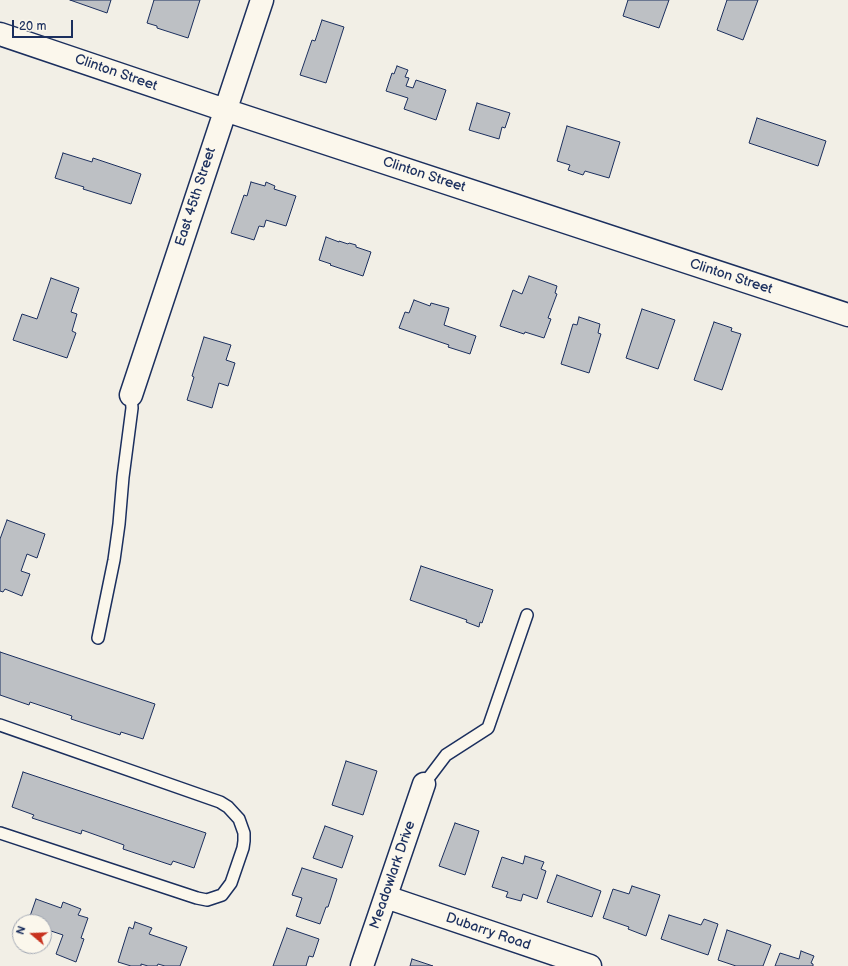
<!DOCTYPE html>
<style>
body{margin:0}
#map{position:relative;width:848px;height:966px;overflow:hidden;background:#f2efe6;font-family:"Balsamiq Sans",sans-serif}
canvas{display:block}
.north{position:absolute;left:12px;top:914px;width:40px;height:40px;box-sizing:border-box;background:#fbf7ec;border:1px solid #a1a7b3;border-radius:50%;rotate:289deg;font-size:11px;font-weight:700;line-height:16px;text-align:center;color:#1b2f5e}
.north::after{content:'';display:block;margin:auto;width:14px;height:18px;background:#c8321e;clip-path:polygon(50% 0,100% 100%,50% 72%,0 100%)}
.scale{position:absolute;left:12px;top:20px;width:61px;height:18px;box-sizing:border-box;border:2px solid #1b2f5e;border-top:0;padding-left:5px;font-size:12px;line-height:14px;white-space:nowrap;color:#1b2f5e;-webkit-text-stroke:3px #fbf7ec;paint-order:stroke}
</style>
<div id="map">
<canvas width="848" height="966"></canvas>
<div class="north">N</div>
<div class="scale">20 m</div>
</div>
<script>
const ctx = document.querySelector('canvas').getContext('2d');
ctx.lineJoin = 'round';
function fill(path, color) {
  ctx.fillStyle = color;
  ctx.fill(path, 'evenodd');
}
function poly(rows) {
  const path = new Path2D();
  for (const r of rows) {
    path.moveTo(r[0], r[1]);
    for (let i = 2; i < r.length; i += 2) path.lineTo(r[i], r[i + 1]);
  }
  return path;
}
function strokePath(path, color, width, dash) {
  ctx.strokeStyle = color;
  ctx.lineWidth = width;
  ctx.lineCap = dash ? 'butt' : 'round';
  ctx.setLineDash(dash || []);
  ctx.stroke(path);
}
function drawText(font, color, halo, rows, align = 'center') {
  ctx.font = font + ' "Balsamiq Sans",sans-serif';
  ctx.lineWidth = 4;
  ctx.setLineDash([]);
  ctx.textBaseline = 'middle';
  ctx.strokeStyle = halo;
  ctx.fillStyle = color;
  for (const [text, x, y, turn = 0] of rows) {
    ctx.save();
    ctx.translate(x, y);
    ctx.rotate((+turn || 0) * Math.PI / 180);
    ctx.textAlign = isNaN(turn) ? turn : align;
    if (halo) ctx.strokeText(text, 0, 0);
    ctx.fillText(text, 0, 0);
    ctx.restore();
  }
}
const building = poly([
 [70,0,111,0,107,13,70,0],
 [154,0,200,0,188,38,157,28,157,26,147,23,154,0],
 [628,0,669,0,659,28,623,16,628,0],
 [727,0,758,0,743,40,717,30,727,0],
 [322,20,344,27,326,83,300,75,312,40,315,41,322,20],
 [397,66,408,70,405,77,409,78,406,86,413,88,416,80,446,90,436,120,404,109,408,98,386,91,392,73,394,74,397,66],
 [477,103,510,113,505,128,502,127,499,139,469,130,477,103],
 [757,118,826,141,818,166,749,143,757,118],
 [567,126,620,142,609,178,585,171,583,175,568,170,570,165,557,161,567,126],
 [63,153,92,162,93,158,141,174,131,204,83,189,84,187,55,178,63,153],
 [251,182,265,186,266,182,275,186,274,189,296,196,286,226,266,220,264,227,259,226,254,240,231,233,244,195,247,196,251,182],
 [326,237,339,242,339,241,348,244,349,243,356,245,356,247,371,252,363,276,330,265,331,264,319,260,326,237],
 [529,276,557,286,555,293,557,294,548,318,551,319,544,338,525,332,524,334,500,326,513,290,522,294,529,276],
 [51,278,79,288,71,312,77,314,72,331,76,333,67,358,13,340,22,314,37,319,51,278],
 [414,300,430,306,431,303,449,308,444,325,476,336,470,354,448,347,449,345,399,328,405,312,409,313,414,300],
 [642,309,675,320,658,369,626,358,642,309],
 [579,317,600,324,598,333,601,334,589,373,561,364,573,324,577,325,579,317],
 [714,322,732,328,731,331,741,334,722,390,694,380,714,322],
 [204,337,231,345,226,360,235,363,228,386,219,383,212,408,187,400,194,377,192,376,204,337],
 [7,520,45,534,37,558,27,554,21,571,30,574,22,596,5,589,3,592,0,591,0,539,7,520],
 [421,566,493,590,482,623,480,622,479,627,466,622,467,620,410,600,421,566],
 [0,652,155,704,143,739,121,732,120,735,71,719,72,716,30,702,29,705,0,695,0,652],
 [346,761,377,771,363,815,332,805,346,761],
 [23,772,206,833,194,868,173,861,171,865,123,849,124,845,82,830,81,834,32,818,34,815,12,807,23,772],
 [455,823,479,831,465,875,439,866,455,823],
 [325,826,353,836,342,868,313,858,325,826],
 [525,856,544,862,541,869,546,871,537,899,523,894,521,901,506,897,508,892,492,887,502,857,523,864,525,856],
 [302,868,337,879,328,907,326,907,320,924,296,916,302,898,292,895,302,868],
 [557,875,601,891,592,917,547,902,557,875],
 [632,886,660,895,646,936,628,929,629,927,603,918,613,889,629,894,632,886],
 [36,899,61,908,63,902,81,909,78,915,88,918,81,938,84,939,76,962,56,954,63,935,51,931,47,942,44,941,44,922,28,922,36,899],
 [669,915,701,925,704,919,718,924,708,955,661,939,669,915],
 [135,922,152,928,149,934,187,947,180,966,165,966,158,964,157,966,148,966,141,964,141,966,131,966,118,962,129,927,133,929,135,922],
 [287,928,319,939,313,957,309,956,306,966,273,966,287,928],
 [727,930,771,945,763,966,736,966,718,960,727,930],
 [801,951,814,956,811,963,813,964,813,966,775,966,780,953,799,959,801,951],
 [412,959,433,966,410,966,412,959]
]);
fill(building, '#bdc0c4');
strokePath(building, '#1b2f5e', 1);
const lane = poly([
 [98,638,114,560,119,524,123,477,132,408,131,395],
 [0,725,220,802,228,807,239,819,244,833,244,841,243,848,231,883,222,895,207,900,197,898,0,833],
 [424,784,446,755,488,728,527,615]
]);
const street = poly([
 [0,34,225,110,848,315],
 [131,395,262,0],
 [386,897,590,966],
 [362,966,424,784]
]);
strokePath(lane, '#1b2f5e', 14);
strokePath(street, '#1b2f5e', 25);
strokePath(lane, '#fbf7ec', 11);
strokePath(street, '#fbf7ec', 22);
drawText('14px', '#1b2f5e', '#fbf7ec', [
 ["Clinton Street",116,73,19],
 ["Clinton Street",424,175,18],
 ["East 45th Street",196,197,-72],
 ["Clinton Street",731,277,18],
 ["Meadowlark Drive",393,875,-71],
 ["Dubarry Road",488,932,19]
]);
</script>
